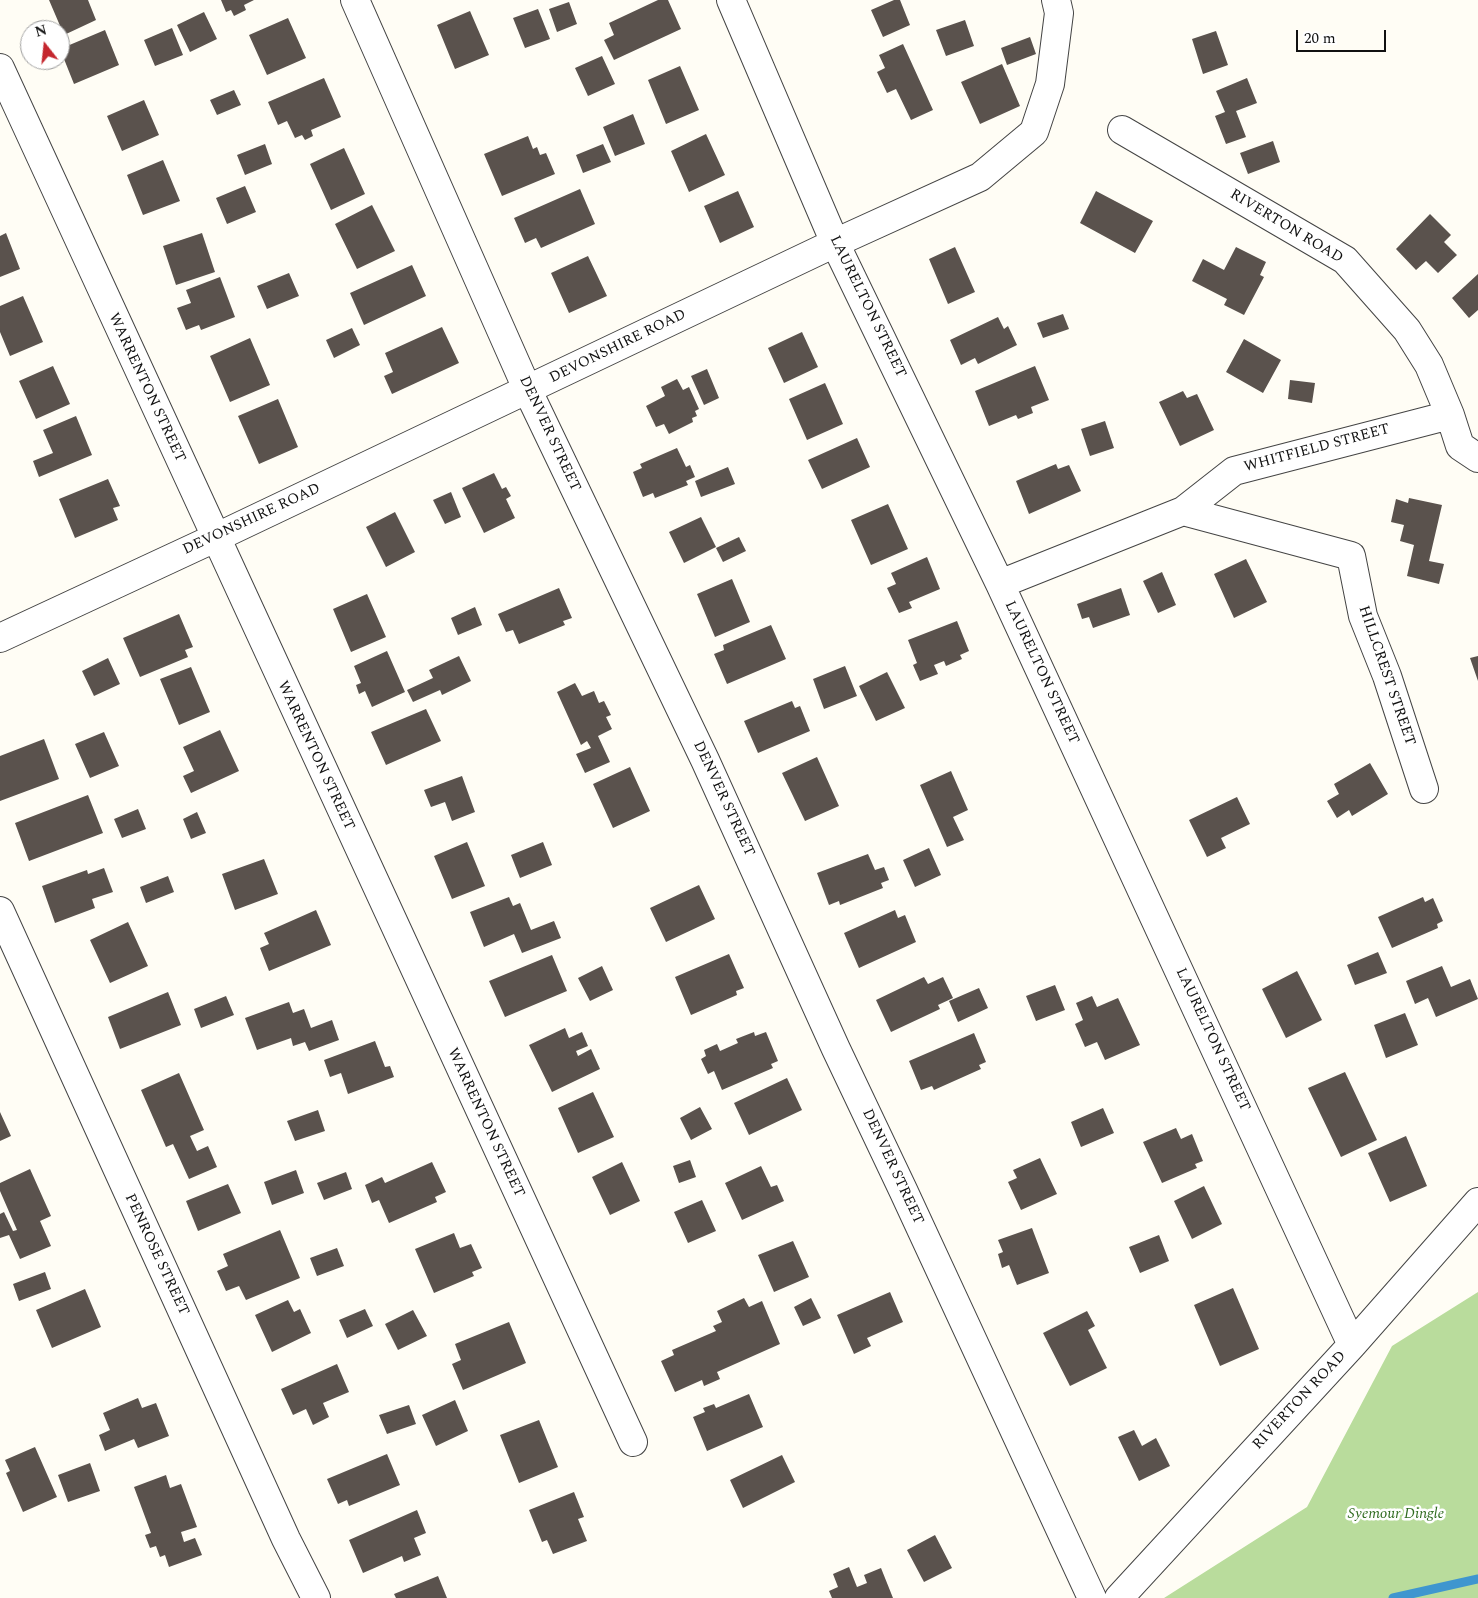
<!DOCTYPE html>
<style>
body{margin:0}
#map{position:relative;width:1478px;height:1598px;overflow:hidden;background:#fffdf5;font-family:Spectral,serif}
canvas{display:block}
.north{position:absolute;left:20px;top:20px;width:50px;height:50px;box-sizing:border-box;background:#fff;border:1px solid #a0a0a0;border-radius:50%;rotate:344deg;font-size:14px;font-weight:700;line-height:20px;text-align:center;color:#111}
.north::after{content:'';display:block;margin:auto;width:18px;height:22px;background:#c4262e;clip-path:polygon(50% 0,100% 100%,50% 72%,0 100%)}
.scale{position:absolute;left:1296px;top:30px;width:90px;height:22px;box-sizing:border-box;border:2px solid #111;border-top:0;padding-left:6px;font-size:15px;line-height:18px;white-space:nowrap;color:#111;-webkit-text-stroke:4px #fff;paint-order:stroke}
</style>
<div id="map">
<canvas width="1478" height="1598"></canvas>
<div class="north">N</div>
<div class="scale">20 m</div>
</div>
<script>
const ctx = document.querySelector('canvas').getContext('2d');
ctx.lineJoin = 'round';
function fill(path, color) {
  ctx.fillStyle = color;
  ctx.fill(path, 'evenodd');
}
function poly(rows) {
  const path = new Path2D();
  for (const r of rows) {
    path.moveTo(r[0], r[1]);
    for (let i = 2; i < r.length; i += 2) path.lineTo(r[i], r[i + 1]);
  }
  return path;
}
function strokePath(path, color, width, dash) {
  ctx.strokeStyle = color;
  ctx.lineWidth = width;
  ctx.lineCap = dash ? 'butt' : 'round';
  ctx.setLineDash(dash || []);
  ctx.stroke(path);
}
function drawText(font, color, halo, rows, align = 'center') {
  ctx.font = font + ' Spectral,serif';
  ctx.lineWidth = 5;
  ctx.setLineDash([]);
  ctx.textBaseline = 'middle';
  ctx.strokeStyle = halo;
  ctx.fillStyle = color;
  for (const [text, x, y, turn = 0] of rows) {
    ctx.save();
    ctx.translate(x, y);
    ctx.rotate((+turn || 0) * Math.PI / 180);
    ctx.textAlign = isNaN(turn) ? turn : align;
    if (halo) ctx.strokeText(text, 0, 0);
    ctx.fillText(text, 0, 0);
    ctx.restore();
  }
}
fill(poly([
 [1478,1292,1478,1598,1164,1598,1307,1507,1392,1346]
]), '#b9dc9c');
strokePath(poly([
 [1393,1598,1478,1579]
]), '#3f96cf', 9);
fill(poly([
 [49,0,88,0,96,20,64,35],
 [221,0,254,0,244,5,246,10,234,16,231,10,226,12],
 [658,0,668,0,681,29,614,60,604,40,614,35,609,23],
 [894,0,900,0,910,25,883,37,871,10],
 [569,2,577,24,557,32,549,9],
 [538,9,550,39,525,48,513,18],
 [470,11,489,55,455,69,437,25],
 [204,12,217,39,190,52,177,25],
 [288,18,306,58,267,75,249,35],
 [965,20,974,46,946,56,936,30],
 [172,28,183,55,155,66,144,40],
 [105,30,119,65,74,84,60,49],
 [1216,31,1228,65,1203,74,1192,39],
 [1030,37,1036,54,1007,65,1001,48],
 [903,44,933,110,911,120,896,89,887,93,877,72,885,68,879,55],
 [602,56,615,84,588,96,575,68],
 [1002,64,1020,106,980,124,961,82],
 [680,66,699,110,666,124,648,80],
 [324,78,341,117,311,130,313,136,305,140,302,135,295,138,287,121,278,125,268,102],
 [1247,78,1257,103,1236,111,1246,137,1226,144,1215,116,1225,112,1216,91],
 [234,90,241,105,217,115,210,100],
 [144,100,159,135,122,151,107,116],
 [633,114,645,144,615,156,603,127],
 [706,134,725,175,689,192,671,151],
 [528,136,533,149,537,147,540,155,546,153,555,174,502,196,484,154],
 [1273,141,1280,162,1248,174,1240,153],
 [265,144,272,164,245,175,237,155],
 [603,144,611,162,583,173,576,155],
 [344,148,365,194,331,210,310,164],
 [163,160,180,201,143,215,127,175],
 [245,186,256,212,227,224,216,198],
 [580,189,595,224,541,248,536,238,525,243,514,218],
 [738,191,754,227,720,243,704,206],
 [1096,191,1153,221,1135,253,1080,223],
 [372,205,395,251,357,269,335,224],
 [1430,214,1451,235,1444,242,1457,255,1438,273,1426,261,1416,270,1396,249],
 [6,233,20,269,0,277,0,236],
 [202,233,215,272,176,285,163,246],
 [955,247,975,292,948,304,929,259],
 [1236,247,1266,262,1260,275,1264,277,1244,315,1224,305,1227,299,1192,281,1203,259,1224,270],
 [588,256,607,296,569,313,551,273],
 [412,265,426,296,364,325,350,293],
 [289,273,299,296,267,309,257,286],
 [1478,274,1478,310,1469,318,1452,298],
 [220,277,235,317,201,330,199,325,186,330,177,308,191,303,186,290],
 [23,296,43,342,10,356,0,332,0,306],
 [1063,314,1069,329,1043,338,1037,323],
 [998,317,1004,329,1008,326,1017,345,978,364,975,358,961,365,950,340],
 [442,327,459,363,392,394,384,376,393,372,385,353],
 [352,328,360,345,334,358,326,340],
 [802,332,818,367,784,383,768,348],
 [250,338,270,385,230,402,210,356],
 [1244,339,1281,360,1263,393,1226,372],
 [53,366,70,404,36,419,19,381],
 [1035,366,1049,400,1031,407,1033,413,1018,419,1016,415,989,426,975,391],
 [707,369,719,398,704,405,691,376],
 [677,379,683,390,689,387,699,409,695,411,697,416,692,418,693,422,669,434,664,424,656,427,646,406,665,396,661,387],
 [1290,380,1315,383,1312,403,1288,399],
 [825,383,843,424,807,440,789,399],
 [1183,391,1187,398,1197,394,1214,430,1180,446,1159,402],
 [278,399,298,447,259,464,238,416],
 [76,416,92,455,39,477,33,461,53,453,43,430],
 [1105,421,1114,448,1090,456,1081,429],
 [857,438,870,467,822,489,808,460],
 [677,448,686,467,690,465,695,477,686,481,688,485,655,498,653,493,643,497,633,472,642,468,640,464],
 [1056,464,1058,469,1069,465,1081,491,1029,514,1016,481],
 [728,467,735,484,701,497,695,481],
 [494,473,502,489,506,487,511,496,506,499,515,518,484,533,462,488],
 [108,479,120,506,113,508,118,520,75,538,59,499],
 [451,492,461,517,445,524,433,500],
 [1409,498,1442,505,1429,561,1444,564,1439,584,1407,576,1414,545,1400,541,1404,525,1391,522,1396,499,1408,503],
 [888,504,908,549,871,565,851,520],
 [395,512,415,552,386,567,366,527],
 [701,517,716,547,684,563,669,532],
 [739,537,746,551,723,562,716,548],
 [927,557,940,589,909,602,912,608,899,613,887,588,896,584,891,573],
 [1246,559,1267,602,1234,618,1214,574],
 [1162,572,1176,605,1158,613,1143,581],
 [732,579,750,622,715,637,697,594],
 [559,588,572,618,563,621,565,625,519,644,513,630,506,632,498,614],
 [1121,588,1130,615,1093,628,1089,617,1082,619,1077,604],
 [367,594,386,637,351,652,333,609],
 [475,607,482,625,458,635,451,618],
 [179,614,193,647,185,650,188,657,140,677,123,638],
 [957,621,969,651,960,655,962,659,946,666,944,661,934,665,938,674,920,681,913,665,917,663,908,640],
 [771,625,786,659,727,684,714,654,724,650,723,645],
 [387,651,405,692,372,707,365,691,359,694,356,685,361,683,354,666],
 [459,656,471,681,442,695,440,690,413,702,407,690,433,678,429,670],
 [1478,656,1478,681,1470,658],
 [108,658,120,684,94,696,82,671],
 [845,666,857,696,824,709,813,679],
 [191,667,210,712,179,725,160,679],
 [887,672,905,708,876,721,859,686],
 [575,683,582,696,594,691,599,703,604,701,611,715,606,717,612,729,598,736,610,762,585,773,576,754,591,748,587,741,581,745,557,692],
 [792,701,795,708,800,706,810,731,758,753,744,721],
 [426,709,441,741,386,765,371,732],
 [220,730,239,771,191,793,183,776,194,771,183,747],
 [104,732,119,766,90,778,75,744],
 [44,739,59,779,0,801,0,756],
 [817,757,839,806,805,821,782,773],
 [1370,763,1388,794,1352,816,1349,810,1337,818,1327,801,1339,794,1334,784],
 [630,767,650,811,613,828,593,784],
 [951,771,968,810,953,817,964,840,947,847,920,785],
 [462,776,475,812,452,821,445,802,431,807,424,790],
 [88,795,103,833,29,861,15,823],
 [1237,797,1250,824,1221,838,1226,848,1207,857,1189,820],
 [138,809,146,829,122,838,114,819],
 [197,812,206,833,191,839,183,819],
 [467,842,485,886,452,899,434,856],
 [543,842,552,865,520,878,511,855],
 [929,848,941,875,915,887,903,860],
 [868,854,875,870,884,867,889,880,881,883,883,888,840,905,839,901,829,905,817,873],
 [264,859,278,894,235,910,222,874],
 [104,868,113,892,92,899,95,908,55,923,42,886,87,870,88,874],
 [168,876,174,892,146,903,140,887],
 [699,885,715,919,666,942,650,908],
 [509,897,513,906,520,903,531,930,554,921,561,938,522,953,514,934,484,947,470,912],
 [1423,897,1425,902,1433,898,1443,921,1437,924,1438,928,1392,948,1378,917],
 [316,910,331,945,269,971,260,948,269,944,264,933],
 [895,910,898,918,905,915,916,942,859,968,844,933],
 [128,922,148,966,110,983,90,940],
 [1378,952,1387,973,1355,985,1347,965],
 [729,954,744,988,736,991,737,995,691,1015,675,977],
 [552,955,567,991,505,1017,489,981],
 [602,966,613,990,590,1001,578,978],
 [1442,966,1451,987,1470,979,1478,999,1436,1017,1428,998,1415,1004,1406,981],
 [1297,971,1322,1020,1286,1038,1262,989],
 [924,977,928,984,943,977,953,998,938,1005,940,1009,891,1032,876,1000],
 [1055,985,1065,1010,1036,1021,1026,996],
 [979,988,988,1008,958,1022,949,1001],
 [168,992,181,1025,120,1049,108,1017],
 [226,996,234,1015,201,1028,194,1009],
 [1092,996,1097,1007,1118,998,1140,1045,1105,1060,1097,1042,1085,1047,1075,1024,1083,1020,1076,1003],
 [289,1002,293,1013,304,1009,311,1028,332,1020,339,1040,309,1051,305,1042,293,1046,291,1038,257,1050,245,1018],
 [1405,1013,1418,1045,1386,1058,1374,1025],
 [565,1028,569,1038,582,1032,588,1046,576,1051,578,1056,591,1049,600,1069,552,1092,529,1045],
 [754,1032,755,1036,766,1032,778,1061,771,1064,773,1068,722,1090,714,1071,708,1074,701,1059,706,1056,704,1050,717,1044,720,1051,738,1043,736,1039],
 [974,1033,986,1062,979,1065,981,1069,934,1090,932,1086,921,1090,909,1061],
 [375,1041,385,1067,390,1066,394,1077,348,1094,341,1073,330,1077,324,1060],
 [1345,1072,1377,1140,1341,1157,1308,1088],
 [179,1073,204,1130,190,1136,197,1151,208,1146,217,1167,189,1179,173,1144,166,1147,141,1090],
 [787,1078,802,1110,749,1135,734,1103],
 [593,1092,614,1137,578,1153,558,1108],
 [700,1107,712,1129,691,1140,680,1118],
 [1103,1108,1114,1133,1081,1147,1071,1122],
 [318,1110,325,1131,295,1141,287,1121],
 [0,1112,11,1136,0,1141],
 [1176,1128,1181,1139,1192,1134,1203,1161,1195,1164,1197,1168,1162,1183,1143,1142],
 [1406,1136,1427,1186,1390,1202,1368,1153],
 [1040,1158,1057,1194,1021,1210,1008,1182,1017,1178,1013,1170],
 [690,1160,696,1177,679,1183,673,1166],
 [432,1162,446,1192,435,1197,437,1202,389,1223,379,1200,372,1203,365,1185,382,1177,385,1183],
 [622,1162,640,1201,610,1215,592,1177],
 [761,1166,771,1187,777,1185,784,1201,742,1220,725,1183],
 [30,1169,51,1216,40,1221,51,1246,20,1259,9,1235,0,1238,0,1214,4,1212,13,1231,17,1230,0,1191,0,1183],
 [296,1170,304,1193,272,1205,264,1182],
 [346,1172,352,1189,324,1200,317,1183],
 [228,1184,241,1213,198,1231,186,1201],
 [1204,1186,1222,1224,1192,1239,1174,1201],
 [702,1200,716,1231,688,1243,674,1212],
 [1032,1228,1049,1273,1017,1285,1009,1265,1002,1268,998,1254,1003,1252,998,1240],
 [280,1230,300,1278,246,1300,239,1286,226,1291,217,1271,228,1266,223,1254],
 [454,1233,460,1248,471,1244,482,1268,472,1272,474,1276,434,1293,415,1249],
 [1159,1235,1169,1261,1140,1273,1129,1247],
 [793,1241,809,1277,774,1292,758,1255],
 [337,1248,344,1266,317,1276,310,1258],
 [45,1272,51,1289,19,1301,13,1284],
 [1233,1288,1259,1349,1220,1366,1194,1305],
 [85,1289,101,1327,52,1348,36,1310],
 [890,1292,903,1322,867,1338,871,1346,854,1354,837,1315],
 [744,1298,749,1307,762,1301,780,1344,717,1372,720,1379,704,1386,702,1380,675,1392,661,1361,674,1355,672,1350,716,1331,713,1326,722,1322,717,1311],
 [811,1298,821,1318,803,1326,794,1307],
 [288,1300,294,1312,300,1309,311,1333,272,1352,255,1315],
 [365,1309,373,1326,347,1338,339,1320],
 [413,1310,427,1336,398,1350,385,1324],
 [1087,1311,1095,1326,1088,1330,1107,1368,1070,1386,1043,1333],
 [509,1322,526,1363,463,1390,452,1364,461,1360,455,1344],
 [337,1364,349,1392,323,1403,329,1417,313,1425,306,1409,293,1415,281,1389],
 [749,1394,763,1427,707,1451,693,1417,705,1412,703,1408,714,1404,716,1408],
 [138,1398,142,1408,156,1403,169,1436,138,1448,134,1439,105,1451,99,1435,110,1430,103,1413],
 [455,1400,468,1431,436,1446,422,1415],
 [409,1405,416,1424,387,1434,379,1415],
 [539,1420,558,1467,519,1483,500,1435],
 [1134,1430,1142,1446,1156,1438,1170,1466,1139,1481,1118,1437],
 [35,1447,57,1497,23,1512,6,1473,10,1471,5,1460],
 [387,1454,400,1485,349,1506,347,1500,338,1504,327,1479],
 [782,1455,795,1482,743,1508,730,1480],
 [90,1463,100,1491,68,1502,58,1475],
 [166,1475,170,1488,181,1484,197,1527,181,1532,184,1542,195,1538,202,1555,169,1567,165,1555,160,1557,156,1546,150,1548,145,1535,151,1533,134,1487],
 [574,1492,584,1517,578,1519,587,1541,553,1554,547,1540,542,1542,529,1510],
 [417,1510,426,1533,414,1538,421,1555,404,1562,402,1556,363,1573,349,1540],
 [935,1535,952,1568,924,1582,907,1550],
 [849,1567,857,1587,867,1583,864,1575,881,1568,893,1598,832,1598,829,1591,838,1587,833,1574],
 [438,1576,447,1598,396,1598,394,1594]
]), '#5a524d');
const street = poly([
 [355,0,528,391,705,760,836,1049,903,1190,1092,1598],
 [731,0,835,243,1000,584,1352,1345],
 [0,68,633,1442],
 [1122,130,1345,260,1407,330,1429,365,1450,415,1460,446,1478,458],
 [1183,511,1351,556,1363,616,1387,676,1424,789],
 [1000,584,1183,511,1234,471,1450,415],
 [0,638,215,538,835,243,980,177,1034,132,1050,84,1059,13,1056,0],
 [0,911,286,1539,316,1598],
 [1119,1598,1352,1345,1478,1202]
]);
strokePath(street, '#444', 30);
strokePath(street, '#fff', 28);
drawText('15px', '#111', '#fff', [
 ["RIVERTON ROAD",1286,227,31],
 ["LAURELTON STREET",867,307,64],
 ["DEVONSHIRE ROAD",618,347,-26],
 ["WARRENTON STREET",146,388,65],
 ["DENVER STREET",549,434,65],
 ["WHITFIELD STREET",1317,449,-15],
 ["DEVONSHIRE ROAD",252,520,-25],
 ["LAURELTON STREET",1041,673,65],
 ["HILLCREST STREET",1386,676,71],
 ["WARRENTON STREET",315,756,65],
 ["DENVER STREET",723,799,65],
 ["LAURELTON STREET",1212,1040,65],
 ["WARRENTON STREET",485,1123,65],
 ["DENVER STREET",892,1167,65],
 ["PENROSE STREET",156,1255,65],
 ["RIVERTON ROAD",1300,1401,-47]
]);
drawText('italic 15px', '#2f6b1f', '#fff', [
 ["Syemour Dingle",1396,1515]
]);
</script>
